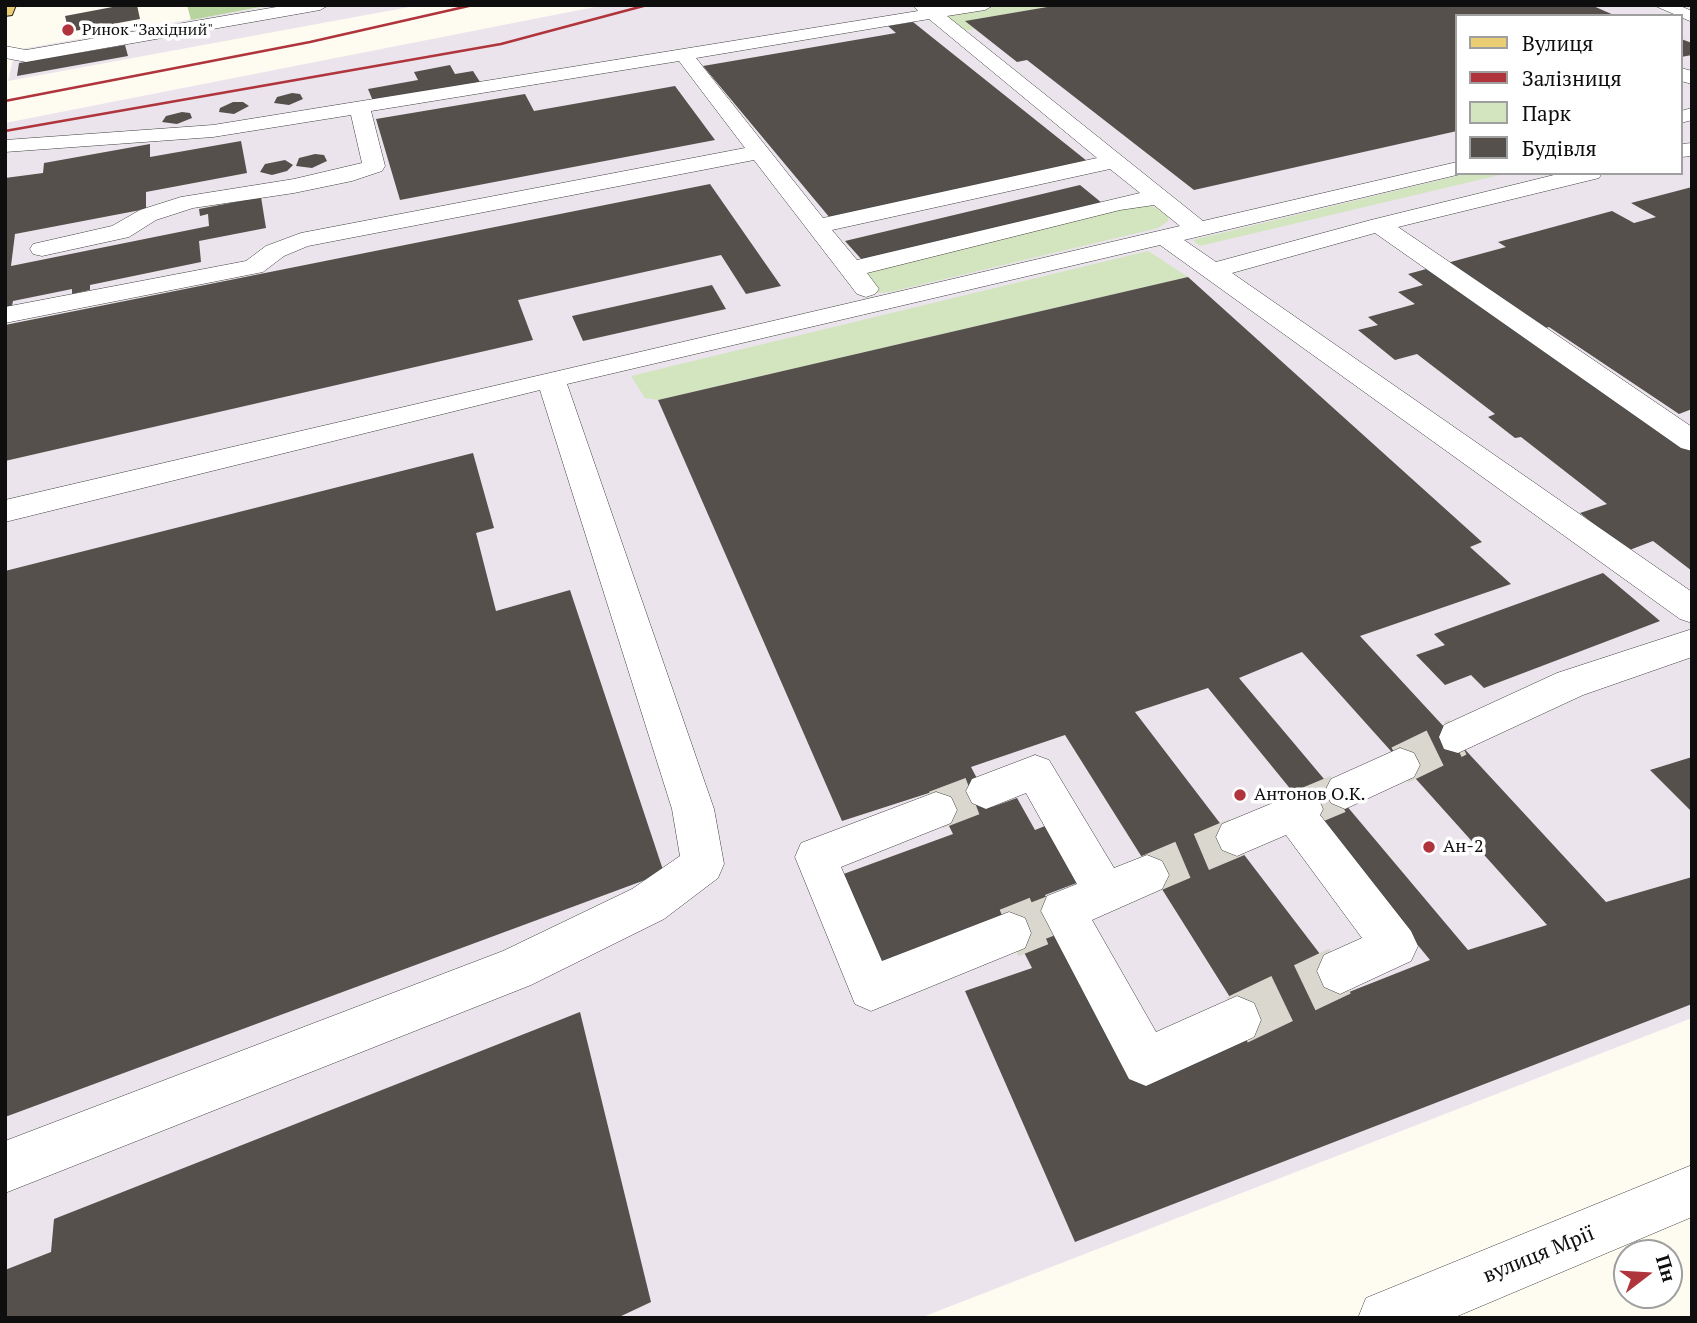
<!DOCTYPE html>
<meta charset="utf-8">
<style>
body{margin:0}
#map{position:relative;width:1697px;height:1323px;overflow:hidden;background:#fefbf1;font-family:"PT Serif",serif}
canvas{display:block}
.frame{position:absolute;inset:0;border:7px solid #0e0e0e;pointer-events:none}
.legend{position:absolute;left:1455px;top:14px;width:228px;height:161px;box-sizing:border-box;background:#fff;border:2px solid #9f9f9f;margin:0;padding:9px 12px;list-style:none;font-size:21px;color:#0e0e0e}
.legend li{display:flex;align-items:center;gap:14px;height:35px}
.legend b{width:35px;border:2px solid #9f9f9f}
.north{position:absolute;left:1613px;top:1239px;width:70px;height:70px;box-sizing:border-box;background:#fff;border:2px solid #9f9f9f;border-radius:50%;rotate:73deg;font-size:19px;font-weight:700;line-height:28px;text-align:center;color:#0e0e0e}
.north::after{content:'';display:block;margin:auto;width:24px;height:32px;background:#b0343b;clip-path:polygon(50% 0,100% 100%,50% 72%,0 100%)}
</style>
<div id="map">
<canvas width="1697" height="1323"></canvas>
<div class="frame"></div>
<ul class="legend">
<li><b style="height:9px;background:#ebcd74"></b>Вулиця</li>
<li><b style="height:9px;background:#b0343b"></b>Залізниця</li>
<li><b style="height:19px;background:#d2e5be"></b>Парк</li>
<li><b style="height:19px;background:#56504c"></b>Будівля</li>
</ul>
<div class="north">Пн</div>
</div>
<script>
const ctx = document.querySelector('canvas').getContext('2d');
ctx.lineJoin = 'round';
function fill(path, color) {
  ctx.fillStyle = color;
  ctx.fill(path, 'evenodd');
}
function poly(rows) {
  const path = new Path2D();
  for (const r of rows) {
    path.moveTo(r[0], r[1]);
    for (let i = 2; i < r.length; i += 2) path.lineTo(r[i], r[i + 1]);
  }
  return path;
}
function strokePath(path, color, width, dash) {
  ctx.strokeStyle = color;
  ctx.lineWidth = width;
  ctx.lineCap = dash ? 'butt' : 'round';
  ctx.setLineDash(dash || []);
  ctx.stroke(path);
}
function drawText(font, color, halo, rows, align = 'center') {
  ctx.font = font + ' "PT Serif",serif';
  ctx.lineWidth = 7;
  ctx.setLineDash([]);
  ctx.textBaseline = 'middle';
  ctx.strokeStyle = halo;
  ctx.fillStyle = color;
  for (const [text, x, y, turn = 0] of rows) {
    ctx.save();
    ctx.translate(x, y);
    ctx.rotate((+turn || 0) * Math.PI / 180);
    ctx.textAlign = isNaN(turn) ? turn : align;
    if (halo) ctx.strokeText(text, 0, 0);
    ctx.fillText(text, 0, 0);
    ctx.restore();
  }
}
fill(poly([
 [273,5,420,5,8,81,15,50],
 [605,5,1692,5,1692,1018,920,1318,5,1318,5,123],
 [1457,16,1681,16,1681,173,1457,173]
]), '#ebe4ec');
fill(poly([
 [1002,5,1059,5,966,21,975,29,958,32,945,20,950,14],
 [1469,173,1508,173,1200,246,1193,240],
 [1147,205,1161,209,1169,216,1168,221,1158,228,890,292,877,293,866,285,864,275,876,267,1118,208],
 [1148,251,1188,277,658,400,645,398,631,376]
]), '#d2e5be');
fill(poly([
 [187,5,271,5,191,20]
]), '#b7d49e');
fill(poly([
 [123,5,137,5,140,19,69,32,65,16],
 [1059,5,1591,5,1616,16,1457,16,1457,131,1194,190,1027,60,1017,62,965,21],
 [913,22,1087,161,830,218,703,66,896,33,888,26],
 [1681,39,1692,43,1692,55,1681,57],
 [125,45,128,56,17,76,19,63],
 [450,65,455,74,473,71,480,82,373,101,368,89,418,80,414,72],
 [675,86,715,140,400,200,376,119,525,94,534,111],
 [292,93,300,94,303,99,289,105,274,103,277,97],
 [233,102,243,102,249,106,234,114,219,112,220,108],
 [182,112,190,113,192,118,177,124,162,122,166,116],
 [241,141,247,173,146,192,146,209,15,234,11,266,209,226,208,214,200,216,199,209,261,197,266,228,199,241,201,262,90,285,90,290,72,294,72,289,13,301,12,306,5,308,5,178,43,173,44,163,150,144,150,157],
 [315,154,324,155,327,161,312,168,296,166,299,158],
 [285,160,293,165,287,171,272,175,260,172,265,164],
 [710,184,781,286,746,294,721,255,518,300,533,340,5,461,5,325],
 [1080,185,1102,203,863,261,845,241],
 [1692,187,1692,409,1679,414,1549,327,1535,331,1447,263,1506,247,1498,242,1612,211,1634,223,1656,217,1631,203],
 [1430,268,1692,451,1692,571,1653,541,1627,551,1580,513,1607,504,1521,437,1515,438,1488,417,1495,414,1417,354,1395,360,1358,330,1378,325,1368,317,1415,304,1398,292,1423,285,1408,274],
 [1188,277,1482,542,1470,547,1511,584,1360,636,1606,902,1692,877,1692,1004,1075,1242,965,991,1032,968,1005,915,875,965,838,876,953,834,932,792,842,821,658,400],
 [1302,652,1547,925,1468,950,1239,678],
 [1208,688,1430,960,1349,992,1135,712],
 [1065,735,1250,1029,1145,1076,1045,895,1082,881,1050,824,1035,830,1017,798,992,807,971,767],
 [712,285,726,309,583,341,572,316],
 [473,453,494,528,476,533,496,611,570,590,664,873,5,1117,5,571],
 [1603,573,1660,621,1484,688,1471,675,1445,685,1416,655,1445,645,1434,634],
 [1692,757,1692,812,1650,770],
 [580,1012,651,1302,617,1318,5,1318,5,1270,51,1252,54,1219]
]), '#56504c');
strokePath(poly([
 [1400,765,1458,737],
 [1302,809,1345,791],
 [936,810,986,791],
 [1147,875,1237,837],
 [1035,922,1058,913]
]), '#dad7cf', 39, [39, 20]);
strokePath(poly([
 [1009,933,1039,921],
 [1237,1020,1340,971]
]), '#dad7cf', 50, [50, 25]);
const minor = poly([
 [288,5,329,5,320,10,26,62,5,58,5,46,26,50,288,5],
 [913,5,994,5,985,10,947,16,1203,221,1457,162,1457,173,1465,173,1184,240,1216,262,1371,220,1562,173,1602,173,1599,178,1398,227,1692,427,1692,451,1681,448,1375,233,1232,273,1692,592,1692,623,1680,619,1160,245,567,384,714,809,724,864,718,878,664,919,531,985,5,1193,5,1141,503,951,632,889,680,856,672,809,540,390,5,522,5,500,1180,226,1154,205,1120,210,867,273,879,289,875,294,866,297,857,294,754,160,308,246,284,256,263,272,5,323,5,307,246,261,266,246,301,233,745,148,679,61,371,111,385,166,382,171,352,181,294,193,193,208,156,220,129,237,42,256,33,254,30,249,33,244,112,226,140,210,181,197,294,179,362,163,351,115,213,137,5,152,5,140,213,125,918,11,913,5],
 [929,19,1097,158,823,218,696,58,929,19],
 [1110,169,1140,193,857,260,832,230,1110,169],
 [1653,5,1678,5,1692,11,1692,22,1653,5],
 [1681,68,1692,71,1692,84,1681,81,1681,68],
 [1692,108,1692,120,1681,123,1681,111,1692,108],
 [1692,143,1692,156,1681,157,1681,144,1692,143],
 [1692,629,1692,657,1583,695,1458,753,1444,749,1439,737,1444,725,1557,673,1692,629],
 [1400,748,1414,753,1420,765,1414,777,1345,809,1331,803,1325,791,1331,779,1400,748],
 [1035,755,1049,760,1114,868,1147,855,1162,861,1169,875,1162,889,1092,920,1156,1032,1237,996,1254,1003,1261,1020,1254,1037,1146,1086,1129,1079,1041,911,1047,896,1077,884,1026,793,986,809,972,803,966,791,972,779,1035,755],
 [1302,791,1317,796,1323,809,1320,815,1411,931,1418,946,1411,961,1340,994,1324,987,1317,971,1324,955,1362,938,1286,835,1237,856,1222,850,1216,837,1222,824,1302,791],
 [936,792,951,797,957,810,951,823,841,867,882,961,1009,912,1025,918,1031,933,1025,948,871,1011,855,1004,795,857,801,843,936,792],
 [1692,1165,1692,1217,1453,1318,1358,1318,1366,1298,1692,1165]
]);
const major = poly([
 [5,5,16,5,12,15,5,16,5,5]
]);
strokePath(minor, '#414141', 1);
strokePath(major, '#1f1f1f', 2);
fill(minor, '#fff');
fill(major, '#ebcd74');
strokePath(poly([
 [5,101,310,42,473,5],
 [5,131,501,44,647,5]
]), '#b0343b', 2.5);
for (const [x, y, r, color] of [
 [68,30,7,"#b0343b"],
 [1240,795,7,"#b0343b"],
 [1429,847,7,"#b0343b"]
]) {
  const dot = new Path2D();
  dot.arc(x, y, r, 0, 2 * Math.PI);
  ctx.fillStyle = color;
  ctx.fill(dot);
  strokePath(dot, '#fff', 2.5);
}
drawText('16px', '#0e0e0e', '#fff', [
 ["Ринок \"Західний\"",82,30]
], 'left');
drawText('18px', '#0e0e0e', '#fff', [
 ["Антонов О.К.",1254,795],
 ["Ан-2",1443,847]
], 'left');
drawText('21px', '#0e0e0e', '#fff', [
 ["вулиця Мрії",1539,1255,-22]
]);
</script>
